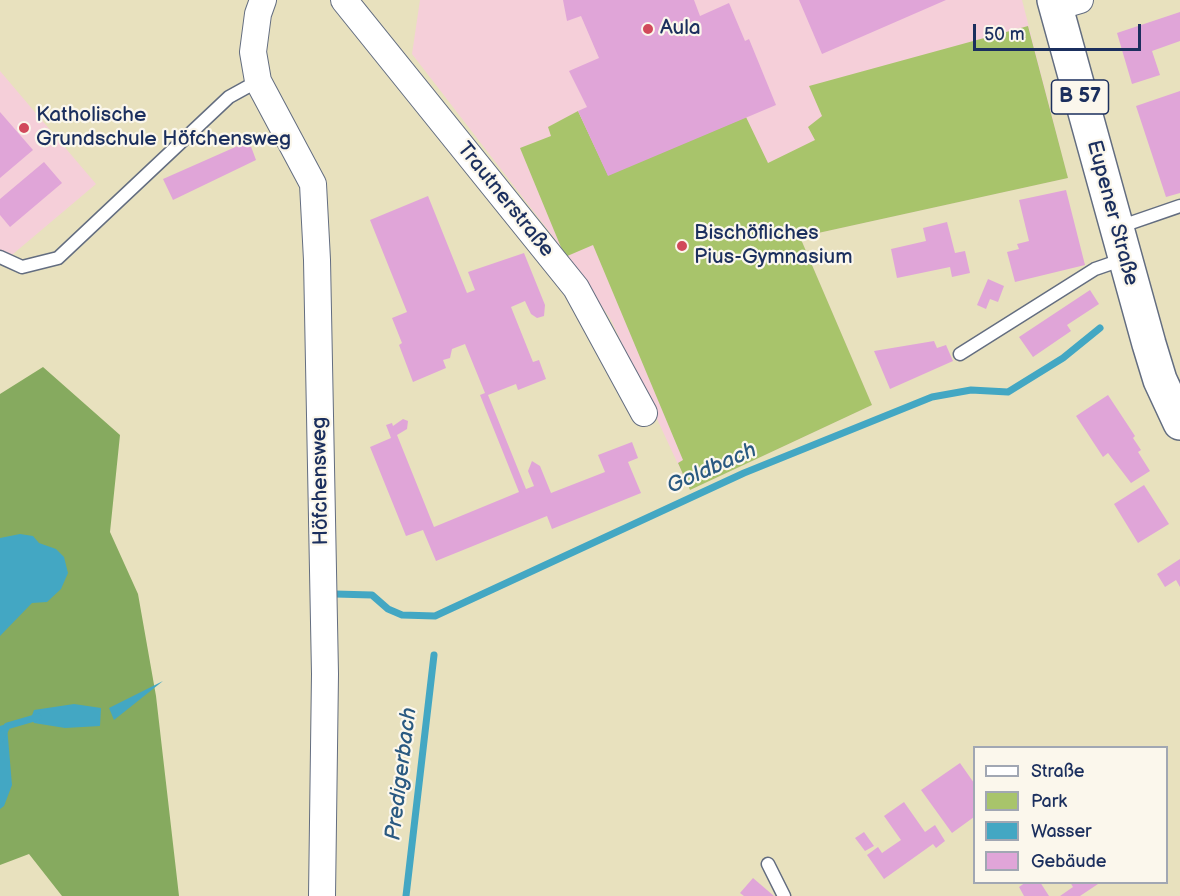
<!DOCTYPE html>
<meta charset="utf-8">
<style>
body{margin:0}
#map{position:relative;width:1180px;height:896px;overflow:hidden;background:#e8e1be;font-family:"Balsamiq Sans",sans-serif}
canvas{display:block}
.legend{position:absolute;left:973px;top:746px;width:195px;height:138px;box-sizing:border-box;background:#fbf7ec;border:2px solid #a1a7b3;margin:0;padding:8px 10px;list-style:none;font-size:18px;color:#1b2f5e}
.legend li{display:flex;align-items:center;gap:12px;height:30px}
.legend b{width:30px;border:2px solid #a1a7b3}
.scale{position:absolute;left:973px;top:24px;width:168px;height:27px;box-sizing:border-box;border:3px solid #1b2f5e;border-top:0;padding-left:8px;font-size:18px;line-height:21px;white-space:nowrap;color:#1b2f5e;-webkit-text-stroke:4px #fbf7ec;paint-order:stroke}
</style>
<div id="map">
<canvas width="1180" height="896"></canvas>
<ul class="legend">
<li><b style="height:8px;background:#fff"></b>Straße</li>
<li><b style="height:16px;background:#a8c46b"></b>Park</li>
<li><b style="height:16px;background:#43a7c3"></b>Wasser</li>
<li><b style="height:16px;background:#e0a5d8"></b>Gebäude</li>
</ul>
<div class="scale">50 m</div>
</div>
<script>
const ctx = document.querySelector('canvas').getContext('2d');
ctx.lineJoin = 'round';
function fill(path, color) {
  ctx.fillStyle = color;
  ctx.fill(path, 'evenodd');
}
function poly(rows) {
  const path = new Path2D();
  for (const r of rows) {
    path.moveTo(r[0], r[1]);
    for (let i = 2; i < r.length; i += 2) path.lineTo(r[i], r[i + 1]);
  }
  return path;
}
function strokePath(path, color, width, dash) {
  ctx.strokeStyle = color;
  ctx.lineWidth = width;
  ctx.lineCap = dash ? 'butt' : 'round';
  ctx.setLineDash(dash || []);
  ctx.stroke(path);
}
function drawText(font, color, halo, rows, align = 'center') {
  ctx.font = font + ' "Balsamiq Sans",sans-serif';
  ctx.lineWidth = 4.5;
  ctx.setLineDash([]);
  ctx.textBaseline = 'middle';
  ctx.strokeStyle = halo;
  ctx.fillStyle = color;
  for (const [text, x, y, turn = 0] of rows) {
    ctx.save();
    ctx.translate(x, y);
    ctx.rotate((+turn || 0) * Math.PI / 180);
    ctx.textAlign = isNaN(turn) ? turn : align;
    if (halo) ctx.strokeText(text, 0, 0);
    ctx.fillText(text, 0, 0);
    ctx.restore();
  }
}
fill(poly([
 [420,0,1022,0,1068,178,800,237,872,405,690,490,611,320,568,256,412,54],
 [0,71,96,184,0,265]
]), '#f5cfd9');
fill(poly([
 [1028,26,1068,178,800,237,872,405,690,490,678,463,683,460,593,245,565,257,520,148,551,136,548,127,578,111,608,175,746,117,768,163,815,140,808,127,822,116,809,86]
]), '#a8c46b');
fill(poly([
 [43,367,120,435,110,532,138,594,156,696,179,896,62,896,29,854,0,865,0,394]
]), '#86aa5f');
fill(poly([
 [20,534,33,536,39,543,56,549,64,557,68,573,61,589,47,602,32,603,0,636,0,538],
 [163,681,114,720,109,708],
 [74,704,101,708,100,726,65,728,34,723,31,718,34,710],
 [3,725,7,726,12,785,4,806,0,809,0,726]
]), '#43a7c3');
strokePath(poly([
 [335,594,372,595,388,609,402,615,435,616,744,473,932,397,971,390,1008,392,1063,358,1100,328],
 [0,740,7,726,38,717],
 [406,896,434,655]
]), '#43a7c3', 7);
fill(poly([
 [563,0,694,0,700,16,729,3,745,41,749,39,776,105,608,176,578,111,587,107,569,71,599,58,581,16,567,21],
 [799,0,946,0,822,54],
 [1180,12,1180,41,1152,51,1160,75,1132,84,1117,33],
 [1180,91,1180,193,1166,197,1136,106],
 [0,112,33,150,0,178],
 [249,141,256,160,173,200,163,179],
 [44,162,62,183,10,227,0,215,0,199],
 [1066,190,1085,265,1015,282,1007,252,1019,249,1017,244,1029,241,1019,200],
 [428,196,467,293,475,290,468,272,524,253,545,305,544,316,537,318,531,314,525,301,511,307,533,362,539,360,546,379,518,390,516,384,488,395,526,489,534,486,528,471,532,461,540,466,551,493,605,472,598,455,632,442,638,458,628,462,641,493,552,529,547,516,436,561,423,530,406,536,370,447,391,438,386,425,392,423,393,426,403,419,408,421,407,429,397,435,434,527,519,492,480,395,485,393,465,344,452,349,450,358,443,360,446,368,413,382,399,345,402,343,392,318,407,312,370,220],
 [947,222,955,253,965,251,970,273,952,277,950,267,897,278,891,249,926,241,923,228],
 [988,279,1004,286,998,302,990,299,986,309,977,305],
 [1090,290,1099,304,1067,325,1071,331,1033,357,1019,337],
 [934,341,937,348,946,345,953,361,890,389,874,351],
 [1108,395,1135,436,1133,438,1141,450,1138,452,1150,471,1131,483,1108,453,1103,457,1076,416],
 [1144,485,1169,524,1138,543,1114,504],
 [1180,559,1180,587,1176,580,1165,587,1157,574],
 [960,763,974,783,974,817,952,833,921,790],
 [904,802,925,832,935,825,945,841,936,848,933,844,884,879,867,855,878,847,882,853,901,840,884,816],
 [864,832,874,846,865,851,855,838],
 [753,878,774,896,744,896,740,893],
 [1026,882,1040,882,1049,896,1024,896,1019,887],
 [1070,882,1101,882,1080,896,1060,896,1073,887]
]), '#e0a5d8');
const service = poly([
 [1119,227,1180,206],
 [0,257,22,267,58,258,229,97,258,81],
 [960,354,1095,269,1124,259],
 [768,864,784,896]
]);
const minor = poly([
 [263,0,258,14,253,52,258,81,313,184,317,260,325,674,322,896],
 [344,0,576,288,644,413],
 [1056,7,1080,0]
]);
const primary = poly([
 [1054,0,1149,344,1160,380,1180,423]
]);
strokePath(service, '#636d80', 15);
strokePath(minor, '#636d80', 28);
strokePath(primary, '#636d80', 36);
strokePath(service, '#fff', 12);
strokePath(minor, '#fff', 26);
strokePath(primary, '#fff', 33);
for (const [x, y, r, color] of [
 [648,29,6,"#d1495b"],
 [24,128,6,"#d1495b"],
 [682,246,6,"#d1495b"]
]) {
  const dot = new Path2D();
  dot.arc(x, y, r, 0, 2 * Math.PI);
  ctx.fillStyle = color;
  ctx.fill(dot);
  strokePath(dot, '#fbf7ec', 2);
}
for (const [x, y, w] of [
 [1080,97,57]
]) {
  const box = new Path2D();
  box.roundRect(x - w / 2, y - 17, w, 34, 4.5);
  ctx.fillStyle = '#fbf7ec';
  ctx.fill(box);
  strokePath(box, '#1b2f5e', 1.5);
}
drawText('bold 20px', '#1b2f5e', null, [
 ["B 57",1080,97]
]);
drawText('21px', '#1b2f5e', '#fbf7ec', [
 ["Aula",660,29],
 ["Katholische",36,116],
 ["Grundschule Höfchensweg",36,140],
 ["Bischöfliches",694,234],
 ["Pius-Gymnasium",694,258]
], 'left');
drawText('21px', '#1b2f5e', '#fbf7ec', [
 ["Trautnerstraße",505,200,51],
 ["Eupener Straße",1112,213,75],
 ["Höfchensweg",321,481,-91]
]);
drawText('italic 22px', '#295981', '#fbf7ec', [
 ["Goldbach",712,469,-24],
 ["Predigerbach",402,774,-83]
]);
</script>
